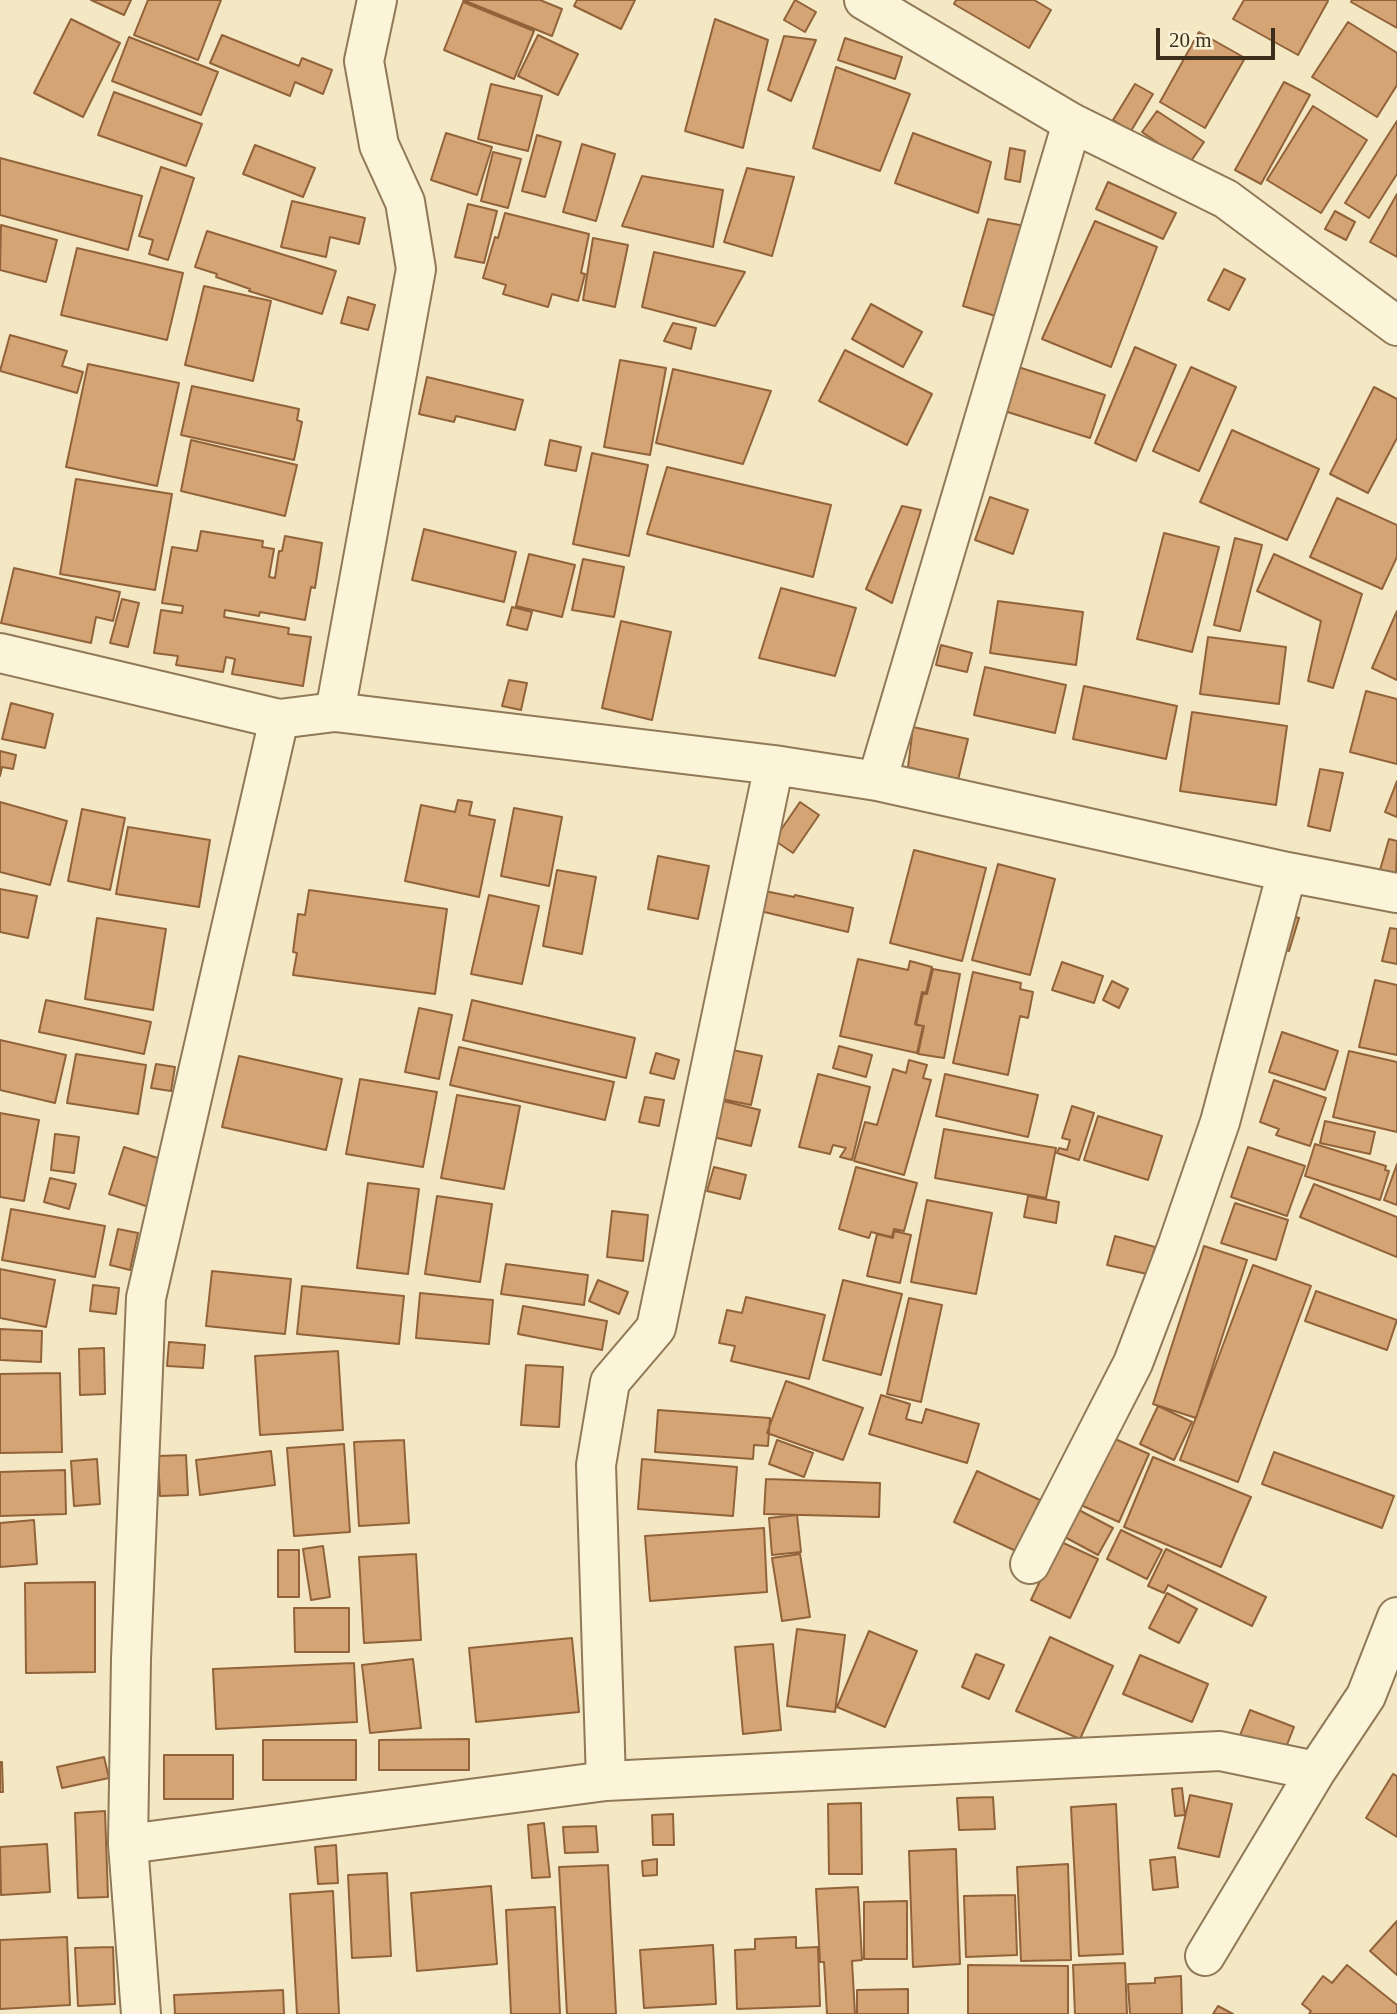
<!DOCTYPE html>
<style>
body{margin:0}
#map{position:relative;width:1397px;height:2014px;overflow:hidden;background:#f3e8c3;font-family:Georgia,serif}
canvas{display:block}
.scale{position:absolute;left:1156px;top:28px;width:119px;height:32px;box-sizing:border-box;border:4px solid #3e2f1d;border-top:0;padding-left:9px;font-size:21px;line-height:24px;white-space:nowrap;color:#3e2f1d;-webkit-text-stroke:5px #f9f1d4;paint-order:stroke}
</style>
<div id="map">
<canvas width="1397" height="2014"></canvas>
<div class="scale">20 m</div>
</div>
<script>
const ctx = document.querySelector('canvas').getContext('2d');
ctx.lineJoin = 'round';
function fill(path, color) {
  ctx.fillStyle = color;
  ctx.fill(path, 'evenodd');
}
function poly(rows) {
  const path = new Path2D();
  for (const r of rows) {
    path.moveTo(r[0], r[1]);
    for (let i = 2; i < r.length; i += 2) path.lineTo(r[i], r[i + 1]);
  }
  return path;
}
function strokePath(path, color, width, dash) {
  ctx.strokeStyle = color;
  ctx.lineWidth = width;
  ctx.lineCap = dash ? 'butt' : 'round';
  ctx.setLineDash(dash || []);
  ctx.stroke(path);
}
const building = poly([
 [91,0,131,0,124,15,91,0],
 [148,0,221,0,198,60,134,35,148,0],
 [463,0,540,0,562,9,552,36,463,0],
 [577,0,635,0,621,29,574,6,577,0],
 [795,0,816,12,805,32,784,20,795,0],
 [956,0,1034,0,1051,10,1029,48,954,4,956,0],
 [1244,0,1327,0,1328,1,1298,55,1233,19,1244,0],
 [1352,0,1397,0,1397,28,1351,2,1352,0],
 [463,2,534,31,514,79,444,50,463,2],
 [71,19,120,43,83,117,34,93,71,19],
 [715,19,768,40,743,148,685,131,715,19],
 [1348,22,1397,53,1397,85,1377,117,1312,77,1348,22],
 [1199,32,1245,58,1205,128,1160,102,1199,32],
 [222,35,299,66,302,58,332,70,323,94,295,82,290,96,210,63,222,35],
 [538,35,578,54,558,95,518,76,538,35],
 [784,36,816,40,791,101,768,90,784,36],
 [129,37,218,72,201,115,112,81,129,37],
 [845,38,902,57,895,79,838,60,845,38],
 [836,67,910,94,880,171,813,148,836,67],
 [1284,82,1310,95,1261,184,1235,170,1284,82],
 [491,84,542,96,528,151,478,139,491,84],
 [1135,84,1153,94,1131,131,1113,120,1135,84],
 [114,92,202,124,186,166,98,135,114,92],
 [1313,106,1367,140,1321,213,1267,180,1313,106],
 [1157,111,1204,142,1189,164,1142,132,1157,111],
 [1397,121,1397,174,1369,218,1345,203,1397,121],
 [446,133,492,147,477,195,431,180,446,133],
 [913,133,991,162,978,213,895,183,913,133],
 [537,135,561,142,545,197,522,191,537,135],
 [582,144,615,154,596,221,563,212,582,144],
 [255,145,315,168,303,197,243,174,255,145],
 [1010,148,1025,151,1020,182,1005,179,1010,148],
 [493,152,521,159,508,208,481,201,493,152],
 [0,158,142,196,128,250,0,215,0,158],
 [161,167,194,178,168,260,149,254,153,240,139,236,161,167],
 [747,168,794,177,772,256,724,242,747,168],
 [642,176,723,190,713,247,622,226,642,176],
 [1108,182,1176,213,1163,239,1096,209,1108,182],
 [1397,194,1397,257,1370,242,1397,194],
 [292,201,365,218,359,244,330,237,326,257,281,247,292,201],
 [468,204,497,211,484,263,455,257,468,204],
 [1335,211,1355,222,1346,240,1325,229,1335,211],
 [505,213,589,234,581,273,585,274,578,301,552,294,548,307,503,294,506,285,483,278,495,237,498,238,505,213],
 [988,219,1025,226,1002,318,963,306,988,219],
 [1095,221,1157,247,1111,367,1042,339,1095,221],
 [1,225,57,240,46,282,0,270,1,225],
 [207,231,336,271,322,314,249,291,250,289,216,277,217,274,195,267,207,231],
 [593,238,628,245,615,307,583,300,593,238],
 [77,248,183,273,167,340,61,315,77,248],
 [654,252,745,272,715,326,642,307,654,252],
 [1224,269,1245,279,1229,310,1208,300,1224,269],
 [204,286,271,301,253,381,185,365,204,286],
 [348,297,375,305,368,330,341,323,348,297],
 [871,304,922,332,903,367,852,339,871,304],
 [673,323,696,328,691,349,664,341,673,323],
 [10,335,67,351,62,366,83,372,77,393,0,371,10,335],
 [1135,347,1176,365,1136,461,1095,443,1135,347],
 [845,350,932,394,907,445,819,401,845,350],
 [620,360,666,368,650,455,604,447,620,360],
 [88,364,179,383,157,486,66,467,88,364],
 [1012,365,1105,395,1090,438,998,409,1012,365],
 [1191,367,1236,387,1199,471,1153,451,1191,367],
 [673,369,771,391,743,464,656,443,673,369],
 [427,377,523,400,515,430,456,416,454,422,419,414,427,377],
 [192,386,299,409,297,420,302,422,294,460,181,435,192,386],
 [1374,387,1397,399,1397,438,1368,493,1330,474,1374,387],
 [1232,430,1319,469,1287,540,1200,502,1232,430],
 [191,440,297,465,285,516,181,491,191,440],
 [550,440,581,447,576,471,545,465,550,440],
 [592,453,648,465,629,556,573,544,592,453],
 [667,467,831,505,813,577,647,534,667,467],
 [76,479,172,494,155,590,60,574,76,479],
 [990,497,1028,510,1013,554,975,540,990,497],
 [1337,498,1397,525,1397,557,1382,589,1310,557,1337,498],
 [902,506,921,510,892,603,866,589,902,506],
 [424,529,516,552,504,602,412,580,424,529],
 [201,531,263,541,262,547,274,549,269,577,275,578,279,551,282,551,285,536,322,543,315,588,311,587,305,620,260,612,259,616,225,610,224,617,289,628,288,634,311,637,303,686,232,674,235,659,226,657,223,672,176,665,178,656,154,653,161,610,182,613,183,606,162,603,172,547,197,551,201,531],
 [1164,533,1219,547,1192,652,1137,639,1164,533],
 [1235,538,1262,545,1240,631,1214,625,1235,538],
 [529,554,575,565,562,617,516,606,529,554],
 [1274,554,1362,594,1333,688,1308,681,1321,621,1257,591,1274,554],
 [583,559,624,567,614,617,572,610,583,559],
 [14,568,120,592,113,621,96,617,91,643,1,623,14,568],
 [781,588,856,608,835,676,759,658,781,588],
 [122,599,139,603,128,647,110,643,122,599],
 [998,601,1083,612,1076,665,990,653,998,601],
 [512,607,532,612,527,630,507,625,512,607],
 [1397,611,1397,680,1372,668,1397,611],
 [621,621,671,632,652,720,602,708,621,621],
 [1208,637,1286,647,1279,704,1200,694,1208,637],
 [941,645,972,653,967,672,936,665,941,645],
 [985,667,1066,685,1055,733,974,715,985,667],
 [509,680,527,683,521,710,502,706,509,680],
 [1084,686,1177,706,1166,759,1073,739,1084,686],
 [1366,691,1397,699,1397,764,1350,752,1366,691],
 [11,703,53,714,45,748,2,739,11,703],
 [1192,712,1287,726,1276,805,1180,791,1192,712],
 [913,727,968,739,958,780,908,767,913,727],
 [0,751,16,755,13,769,2,767,0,776,0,751],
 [1320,769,1343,773,1330,831,1308,826,1320,769],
 [1397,781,1397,817,1385,812,1397,781],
 [458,800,472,802,469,815,495,820,479,897,405,881,421,805,455,812,458,800],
 [0,802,67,821,50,885,0,872,0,802],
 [800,802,819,815,793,853,774,840,800,802],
 [514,808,562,817,549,886,501,876,514,808],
 [82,809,125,818,110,890,68,881,82,809],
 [128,827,210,840,199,907,116,894,128,827],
 [1389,839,1397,841,1396,875,1380,870,1389,839],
 [914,850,986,868,962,961,890,943,914,850],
 [658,856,709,866,698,919,648,909,658,856],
 [998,864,1055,879,1030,975,972,960,998,864],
 [557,870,596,877,582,954,543,946,557,870],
 [0,889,37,896,28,938,0,932,0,889],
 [309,890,447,909,435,994,293,975,297,953,293,952,298,914,305,915,309,890],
 [765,891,794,897,795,895,853,908,848,932,760,911,765,891],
 [489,895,539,906,522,984,471,974,489,895],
 [1279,912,1299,918,1289,951,1269,945,1279,912],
 [97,918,166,929,153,1010,85,999,97,918],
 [1390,928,1397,929,1397,964,1382,961,1390,928],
 [858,959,908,970,910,961,932,967,926,993,922,992,915,1024,923,1026,917,1053,840,1036,858,959],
 [1062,962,1103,976,1094,1003,1052,990,1062,962],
 [933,969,960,974,944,1058,918,1054,924,1026,916,1025,923,994,927,994,933,969],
 [973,972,1021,983,1020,989,1033,992,1028,1018,1020,1016,1008,1075,953,1063,973,972],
 [1375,980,1397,985,1397,1055,1359,1047,1375,980],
 [1112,981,1128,989,1119,1008,1103,1000,1112,981],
 [46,1000,151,1022,144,1054,39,1032,46,1000],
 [472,1000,635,1038,626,1078,463,1040,472,1000],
 [419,1008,452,1015,439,1079,405,1072,419,1008],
 [1282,1032,1338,1051,1325,1090,1269,1072,1282,1032],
 [0,1040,66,1055,55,1103,0,1090,0,1040],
 [839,1046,872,1055,866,1077,833,1068,839,1046],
 [459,1047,614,1082,605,1120,450,1085,459,1047],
 [727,1049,762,1056,751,1105,717,1098,727,1049],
 [1349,1051,1397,1062,1397,1132,1333,1117,1349,1051],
 [656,1053,679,1060,674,1079,650,1073,656,1053],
 [76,1054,146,1065,138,1114,67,1103,76,1054],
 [239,1056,342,1079,326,1150,222,1127,239,1056],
 [909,1060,927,1065,923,1078,931,1080,904,1175,854,1161,865,1122,877,1125,893,1069,906,1073,909,1060],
 [156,1064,175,1067,171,1091,151,1088,156,1064],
 [818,1074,870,1087,852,1160,840,1157,846,1148,833,1145,830,1154,799,1147,818,1074],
 [945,1074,1038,1095,1028,1137,936,1116,945,1074],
 [360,1079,437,1092,423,1167,346,1154,360,1079],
 [1274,1080,1326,1098,1310,1146,1276,1135,1279,1129,1260,1122,1274,1080],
 [457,1095,520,1106,504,1189,441,1178,457,1095],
 [645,1097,664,1100,659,1126,639,1122,645,1097],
 [719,1100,760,1110,751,1146,709,1136,719,1100],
 [1072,1106,1094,1113,1079,1160,1057,1153,1059,1148,1067,1150,1070,1140,1062,1138,1072,1106],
 [0,1113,39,1120,24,1201,0,1197,0,1113],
 [1098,1116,1162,1136,1148,1180,1084,1160,1098,1116],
 [1325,1121,1375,1132,1370,1154,1320,1143,1325,1121],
 [944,1129,1056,1148,1046,1198,935,1178,944,1129],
 [55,1134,79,1137,74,1173,51,1170,55,1134],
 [1315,1144,1386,1166,1385,1170,1389,1171,1380,1200,1305,1176,1315,1144],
 [124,1147,164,1160,149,1207,109,1194,124,1147],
 [1248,1147,1305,1166,1287,1216,1231,1197,1248,1147],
 [1397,1164,1397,1205,1384,1200,1397,1164],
 [714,1167,746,1175,740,1199,707,1191,714,1167],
 [856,1167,917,1183,904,1231,894,1229,892,1237,871,1232,869,1238,839,1229,856,1167],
 [50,1178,76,1184,69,1209,44,1202,50,1178],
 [368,1183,419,1189,408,1274,357,1268,368,1183],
 [1314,1184,1397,1217,1397,1257,1300,1217,1314,1184],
 [437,1196,492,1204,480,1282,425,1274,437,1196],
 [1028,1196,1059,1202,1056,1223,1024,1217,1028,1196],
 [927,1200,992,1213,976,1294,911,1282,927,1200],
 [1235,1203,1288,1220,1276,1260,1221,1243,1235,1203],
 [11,1209,105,1226,95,1277,2,1260,11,1209],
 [612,1211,648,1215,643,1261,607,1257,612,1211],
 [118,1229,138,1233,130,1270,110,1265,118,1229],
 [894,1231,911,1235,900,1283,867,1276,877,1234,893,1238,894,1231],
 [1115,1236,1155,1247,1147,1274,1107,1265,1115,1236],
 [1204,1246,1247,1260,1196,1418,1153,1404,1204,1246],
 [506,1264,588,1275,584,1305,501,1294,506,1264],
 [1253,1265,1311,1286,1238,1482,1180,1460,1253,1265],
 [0,1269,55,1280,46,1327,0,1318,0,1269],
 [212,1271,291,1279,285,1334,206,1326,212,1271],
 [598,1280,628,1292,619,1314,589,1301,598,1280],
 [843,1280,902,1294,881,1375,823,1360,843,1280],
 [93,1285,119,1288,116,1314,90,1311,93,1285],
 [302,1286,404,1296,399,1344,297,1334,302,1286],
 [1316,1291,1397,1320,1387,1350,1305,1321,1316,1291],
 [420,1293,493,1300,489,1344,416,1338,420,1293],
 [746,1297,825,1315,809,1379,731,1361,735,1346,719,1343,727,1310,742,1313,746,1297],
 [909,1298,942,1305,921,1402,887,1394,909,1298],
 [523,1306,607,1321,602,1350,518,1334,523,1306],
 [0,1329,42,1331,41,1362,0,1360,0,1329],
 [169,1342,205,1345,203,1368,167,1366,169,1342],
 [104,1348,105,1394,80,1395,79,1349,104,1348],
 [338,1351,343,1430,260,1435,255,1356,338,1351],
 [526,1365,563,1367,559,1427,521,1425,526,1365],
 [60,1373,62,1452,0,1453,0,1374,60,1373],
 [786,1381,863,1408,843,1460,767,1433,786,1381],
 [881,1395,910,1404,906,1419,922,1423,926,1409,979,1424,967,1463,869,1434,881,1395],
 [1158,1406,1192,1422,1174,1460,1140,1444,1158,1406],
 [658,1410,770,1418,768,1446,754,1445,753,1459,655,1452,658,1410],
 [1104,1434,1149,1454,1119,1522,1074,1502,1104,1434],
 [404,1440,409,1523,359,1526,354,1442,404,1440],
 [777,1440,813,1453,804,1477,769,1464,777,1440],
 [344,1444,350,1532,294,1536,287,1448,344,1444],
 [271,1451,275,1485,200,1495,196,1460,271,1451],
 [1274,1452,1394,1496,1382,1528,1262,1484,1274,1452],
 [186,1455,188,1495,160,1496,158,1456,186,1455],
 [1153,1457,1251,1497,1221,1567,1124,1527,1153,1457],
 [97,1459,100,1504,74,1506,71,1461,97,1459],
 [642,1459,737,1467,733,1516,638,1509,642,1459],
 [65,1470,66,1514,0,1516,0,1472,65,1470],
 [977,1471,1040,1500,1016,1551,954,1522,977,1471],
 [766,1479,880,1483,879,1517,764,1514,766,1479],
 [1077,1509,1113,1528,1098,1555,1063,1536,1077,1509],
 [797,1515,801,1552,772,1555,769,1518,797,1515],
 [34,1520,37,1564,0,1567,0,1523,34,1520],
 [764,1528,767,1592,650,1601,645,1536,764,1528],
 [1121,1530,1162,1550,1147,1579,1107,1559,1121,1530],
 [1059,1541,1098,1559,1070,1618,1031,1600,1059,1541],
 [323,1546,330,1597,311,1600,303,1549,323,1546],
 [1166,1549,1266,1597,1252,1626,1168,1585,1164,1593,1148,1586,1166,1549],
 [278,1550,299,1550,299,1597,278,1597,278,1550],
 [416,1554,421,1640,364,1643,359,1557,416,1554],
 [800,1554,810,1617,782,1621,772,1558,800,1554],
 [95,1582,95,1672,26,1673,25,1583,95,1582],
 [1167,1593,1197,1609,1179,1643,1149,1628,1167,1593],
 [294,1608,349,1608,349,1652,295,1652,294,1608],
 [797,1629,845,1635,835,1712,787,1706,797,1629],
 [869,1631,917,1651,885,1727,837,1707,869,1631],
 [1050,1637,1113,1666,1080,1739,1016,1711,1050,1637],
 [572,1638,579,1712,476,1722,469,1648,572,1638],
 [773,1644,781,1730,743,1734,735,1647,773,1644],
 [976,1654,1004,1665,989,1699,962,1687,976,1654],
 [1140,1655,1208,1684,1192,1722,1123,1694,1140,1655],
 [413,1659,421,1728,370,1733,362,1665,413,1659],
 [354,1663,357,1722,216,1729,213,1669,354,1663],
 [1250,1710,1294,1727,1281,1760,1237,1743,1250,1710],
 [469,1739,469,1770,379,1770,379,1740,469,1739],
 [263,1740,356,1740,356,1780,263,1780,263,1740],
 [164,1755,233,1755,233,1799,164,1799,164,1755],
 [104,1757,109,1778,62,1788,57,1767,104,1757],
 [0,1762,2,1762,3,1792,0,1792,0,1762],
 [1393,1774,1397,1776,1397,1837,1366,1818,1393,1774],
 [1182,1788,1185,1815,1175,1816,1172,1789,1182,1788],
 [1190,1795,1232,1804,1219,1857,1178,1848,1190,1795],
 [993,1797,995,1829,959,1830,957,1798,993,1797],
 [861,1803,862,1874,829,1874,828,1804,861,1803],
 [1116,1804,1123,1954,1079,1956,1071,1807,1116,1804],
 [105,1811,108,1897,78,1898,75,1813,105,1811],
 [673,1814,674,1845,653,1845,652,1815,673,1814],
 [544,1823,550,1877,532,1878,528,1825,544,1823],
 [596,1826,598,1852,565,1853,563,1827,596,1826],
 [47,1844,50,1892,1,1895,0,1847,47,1844],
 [336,1845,338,1883,318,1884,315,1847,336,1845],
 [956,1849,960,1964,913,1967,909,1851,956,1849],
 [1175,1857,1178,1887,1153,1890,1150,1860,1175,1857],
 [657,1859,657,1875,643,1876,642,1861,657,1859],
 [1068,1864,1071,1960,1021,1961,1017,1867,1068,1864],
 [608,1865,616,2014,567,2014,559,1867,608,1865],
 [387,1873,391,1956,352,1958,348,1875,387,1873],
 [491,1886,497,1964,417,1971,411,1893,491,1886],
 [858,1887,862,1960,852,1961,855,2014,827,2014,824,1962,820,1962,816,1889,858,1887],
 [333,1891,339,2014,297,2014,290,1894,333,1891],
 [1015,1895,1017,1955,966,1957,964,1896,1015,1895],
 [907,1901,907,1959,864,1959,864,1902,907,1901],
 [555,1907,560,2014,511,2014,506,1910,555,1907],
 [1397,1921,1397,1975,1370,1951,1397,1921],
 [67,1937,70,2005,0,2009,0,1940,67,1937],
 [796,1937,796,1948,818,1947,820,2006,737,2009,735,1950,755,1949,755,1939,796,1937],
 [713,1945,716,2004,644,2008,640,1950,713,1945],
 [113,1947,115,2004,78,2006,75,1948,113,1947],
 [1125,1963,1127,2014,1075,2014,1073,1965,1125,1963],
 [968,1965,1068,1966,1068,2014,968,2014,968,1965],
 [1347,1965,1397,2005,1397,2014,1309,2014,1311,2011,1302,2004,1323,1976,1332,1983,1347,1965],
 [1181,1976,1182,2014,1130,2014,1128,1984,1155,1983,1155,1978,1181,1976],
 [908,1989,908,2014,857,2014,857,1990,908,1989],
 [283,1990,284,2014,175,2014,174,1995,283,1990],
 [1218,2006,1233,2014,1213,2014,1218,2006]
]);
fill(building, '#d5a475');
strokePath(building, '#92633a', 2);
const street = poly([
 [864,0,1072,123,1226,199,1397,326],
 [0,653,279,719,335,712,774,765,877,781,1287,872,1397,893],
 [335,712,416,269,405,202,379,145,364,61,377,0],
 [877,781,1072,123],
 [1030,1564,1133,1363,1177,1247,1220,1122,1287,872],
 [606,1781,596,1465,610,1382,656,1328,774,765],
 [128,1844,606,1781,1220,1751,1316,1771],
 [1205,1956,1316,1771,1366,1696,1397,1617],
 [141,2014,128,1844,131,1659,146,1298,279,719]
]);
strokePath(street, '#907957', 42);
strokePath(street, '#fcf4d8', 38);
</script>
